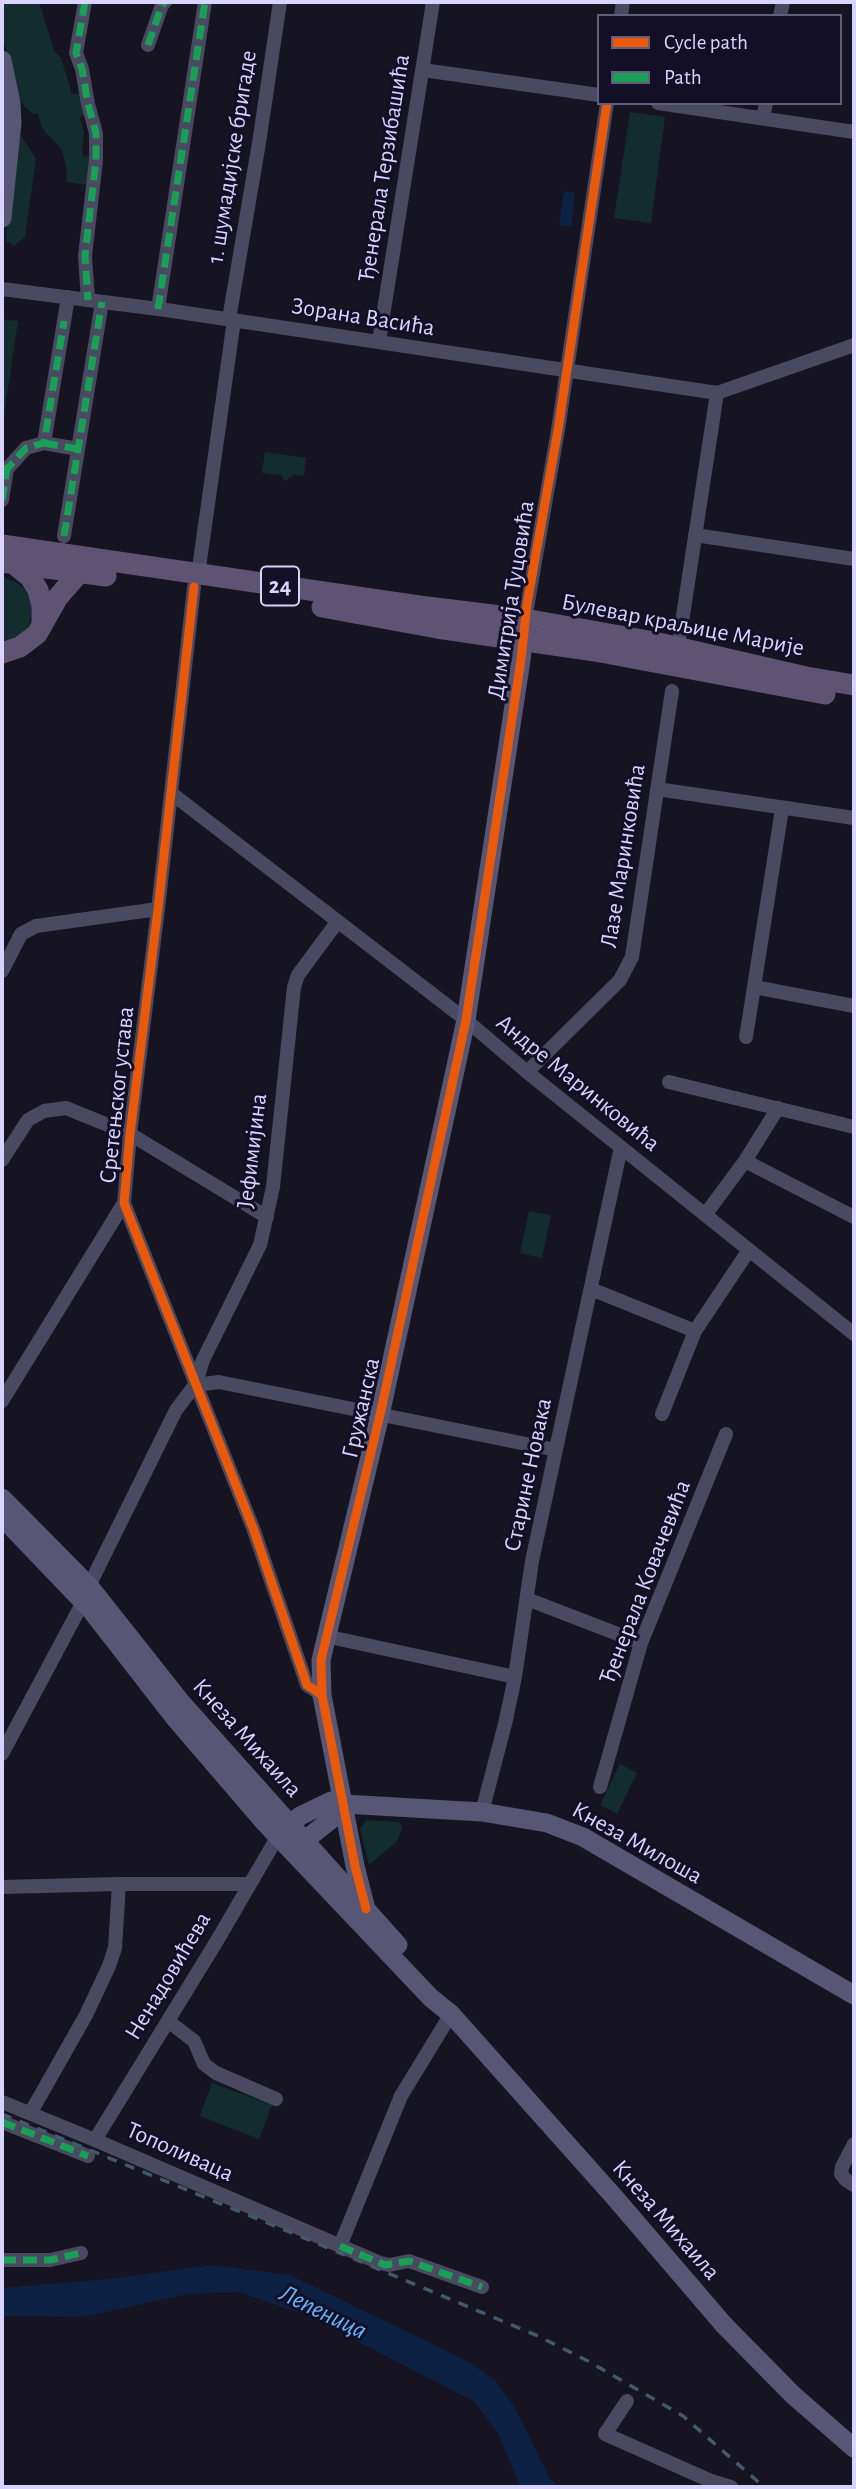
<!DOCTYPE html>
<meta charset="utf-8">
<style>
body{margin:0}
#map{position:relative;width:856px;height:2489px;overflow:hidden;background:#161421;font-family:"Alegreya Sans",sans-serif}
canvas{display:block}
.frame{position:absolute;inset:0;border:4px solid #d9d4ff;pointer-events:none}
.legend{position:absolute;left:597px;top:14px;width:245px;height:91px;box-sizing:border-box;background:#130f26;border:2px solid #625e7d;margin:0;padding:9px 12px;list-style:none;font-size:21px;color:#d9d4ff}
.legend li{display:flex;align-items:center;gap:14px;height:35px}
.legend b{width:35px;border:2px solid #625e7d}
</style>
<div id="map">
<canvas width="856" height="2489"></canvas>
<div class="frame"></div>
<ul class="legend">
<li><b style="height:9px;background:#e8590c"></b>Cycle path</li>
<li><b style="height:9px;background:#1a9f57"></b>Path</li>
</ul>
</div>
<script>
const ctx = document.querySelector('canvas').getContext('2d');
ctx.lineJoin = 'round';
function fill(path, color) {
  ctx.fillStyle = color;
  ctx.fill(path, 'evenodd');
}
function poly(rows) {
  const path = new Path2D();
  for (const r of rows) {
    path.moveTo(r[0], r[1]);
    for (let i = 2; i < r.length; i += 2) path.lineTo(r[i], r[i + 1]);
  }
  return path;
}
function strokePath(path, color, width, dash) {
  ctx.strokeStyle = color;
  ctx.lineWidth = width;
  ctx.lineCap = dash ? 'butt' : 'round';
  ctx.setLineDash(dash || []);
  ctx.stroke(path);
}
function drawText(font, color, halo, rows, align = 'center') {
  ctx.font = font + ' "Alegreya Sans",sans-serif';
  ctx.lineWidth = 6;
  ctx.setLineDash([]);
  ctx.textBaseline = 'middle';
  ctx.strokeStyle = halo;
  ctx.fillStyle = color;
  for (const [text, x, y, turn = 0] of rows) {
    ctx.save();
    ctx.translate(x, y);
    ctx.rotate((+turn || 0) * Math.PI / 180);
    ctx.textAlign = isNaN(turn) ? turn : align;
    if (halo) ctx.strokeText(text, 0, 0);
    ctx.fillText(text, 0, 0);
    ctx.restore();
  }
}
fill(poly([
 [2,2,39,2,54,50,61,58,72,94,82,94,87,115,80,117,84,133,82,151,84,157,92,155,87,185,66,182,67,171,62,150,42,128,38,114,33,114,25,107,16,92,2,33],
 [630,112,665,117,651,223,614,218],
 [19,132,36,159,25,237,14,246,6,241,6,235],
 [2,319,18,321,2,428],
 [265,452,306,458,304,476,294,475,285,481,281,475,262,473],
 [2,576,16,582,27,591,32,604,29,626,20,636,9,640,2,641],
 [529,1211,551,1215,542,1258,520,1253],
 [620,1764,637,1773,617,1814,600,1805],
 [366,1820,400,1822,402,1829,397,1841,369,1865,360,1829],
 [212,2083,272,2105,259,2139,200,2116]
]), '#132c2d');
fill(poly([
 [564,191,575,193,571,227,559,225],
 [212,2265,290,2275,467,2361,496,2381,515,2408,549,2477,559,2487,520,2487,499,2435,474,2401,303,2314,239,2292,187,2294,83,2317,2,2316,2,2288,109,2279]
]), '#0d2144');
strokePath(poly([
 [85,2,76,53,82,69,88,104,96,133,96,160,85,256,88,300],
 [621,16,623,2],
 [780,16,783,2],
 [148,45,162,5,165,2],
 [423,70,599,95],
 [658,103,854,132],
 [763,118,766,103],
 [2,289,166,310,717,393,854,345],
 [158,309,205,2],
 [229,319,259,143,280,2],
 [379,341,433,2],
 [44,443,78,449],
 [2,468,7,469,26,448,44,443,68,297],
 [2,500,7,469],
 [695,535,854,559],
 [64,536,102,302],
 [198,575,234,320],
 [194,587,158,909,130,1134,124,1203,253,1528,307,1685,322,1695],
 [525,619,558,430,607,103],
 [680,635,717,393],
 [657,789,854,818],
 [171,793,466,1020,527,1072,854,1334],
 [2,971,21,934,36,926,158,909],
 [754,987,782,809],
 [746,1037,754,987,854,1006],
 [527,1072,620,980,632,957,672,691],
 [669,1082,854,1127],
 [2,1160,28,1120,44,1111,66,1108,130,1134,267,1217],
 [745,1161,854,1217],
 [705,1215,745,1161,778,1108],
 [591,1289,695,1331],
 [195,1385,219,1382,556,1450],
 [2,1401,124,1203],
 [662,1414,695,1331,749,1250],
 [89,1586,176,1410,195,1385,203,1360,260,1245,273,1187,294,987,298,975,338,921],
 [527,1599,641,1643],
 [325,1636,515,1677],
 [2,1754,83,1602],
 [600,1787,641,1643,726,1434],
 [482,1812,505,1724,515,1677,532,1561,621,1147],
 [2,1887,119,1884,249,1884],
 [168,2021,194,2041,204,2064,216,2073,276,2099],
 [2,2102,95,2140,380,2263,389,2265,409,2261,482,2287],
 [31,2112,86,2015,109,1966,115,1948,119,1884],
 [2,2122,88,2156],
 [95,2140,218,1939,278,1836],
 [854,2144,842,2167,841,2174,846,2180,854,2185],
 [340,2246,401,2096,451,2014],
 [2,2260,50,2260,81,2253],
 [627,2401,605,2434,711,2481,731,2487]
]), '#4a4962', 14);
strokePath(poly([
 [2,60,11,103,12,123,2,218],
 [2,1498,89,1586,180,1701,398,1945],
 [2,1517,90,1609,174,1717,265,1823,431,1998,451,2014,616,2199,724,2325,793,2395,854,2448],
 [281,1833,300,1816,331,1801,344,1804,482,1812,547,1823,583,1837,854,1995],
 [295,1848,333,1818,344,1804],
 [366,1909,355,1866,322,1695,321,1660,380,1415,466,1020,521,660,525,626]
]), '#575674', 19);
strokePath(poly([
 [2,545,419,606,525,619,654,642,806,677,854,685],
 [2,562,106,576],
 [14,564,30,577,38,590,42,606,42,623],
 [322,607,437,628,595,651,825,694],
 [2,653,20,647,37,634,58,597,79,573]
]), '#5e5373', 21);
strokePath(poly([
 [2,2114,309,2240,538,2336,588,2361,683,2416,764,2487]
]), '#43596b', 3.5, [10, 9]);
strokePath(poly([
 [85,2,76,53,82,69,88,104,96,133,96,160,85,256,88,300],
 [148,45,162,5,165,2],
 [158,309,205,2],
 [44,443,78,449],
 [2,468,7,469,26,448,44,443,64,321],
 [2,500,7,469],
 [64,536,102,302],
 [2,2122,88,2156],
 [340,2246,385,2265,409,2261,482,2287],
 [2,2260,50,2260,81,2253]
]), '#1a9f57', 7, [14, 7]);
strokePath(poly([
 [194,587,158,909,130,1134,124,1203,253,1528,307,1685,322,1695],
 [366,1909,355,1866,322,1695,321,1660,380,1415,466,1020,521,660,527,604,558,430,607,103]
]), '#e8590c', 9);
for (const [x, y, w] of [
 [280,586,38]
]) {
  const box = new Path2D();
  box.roundRect(x - w / 2, y - 19.5, w, 39, 5);
  ctx.fillStyle = '#130f26';
  ctx.fill(box);
  strokePath(box, '#d9d4ff', 2);
}
drawText('bold 23px', '#d9d4ff', null, [
 ["24",280,586]
]);
drawText('24px', '#d9d4ff', '#130f26', [
 ["1. шумадијске бригаде",232,157,-81],
 ["Ђенерала Терзибашића",384,168,-81],
 ["Зорана Васића",363,317,9],
 ["Димитрија Туцовића",511,600,-81],
 ["Булевар краљице Марије",683,625,11],
 ["Лазе Маринковића",623,856,-81],
 ["Андре Маринковића",578,1083,39],
 ["Сретењског устава",117,1095,-84],
 ["Јефимијина",252,1151,-83],
 ["Гружанска",361,1408,-77],
 ["Старине Новака",528,1475,-78],
 ["Ђенерала Ковачевића",645,1582,-69],
 ["Кнеза Михаила",247,1738,48],
 ["Кнеза Милоша",637,1843,29],
 ["Ненадовићева",168,1976,-59],
 ["Тополиваца",180,2152,24],
 ["Кнеза Михаила",666,2220,49]
]);
drawText('italic 26px', '#62b6ff', '#130f26', [
 ["Лепеница",323,2312,26]
]);
</script>
